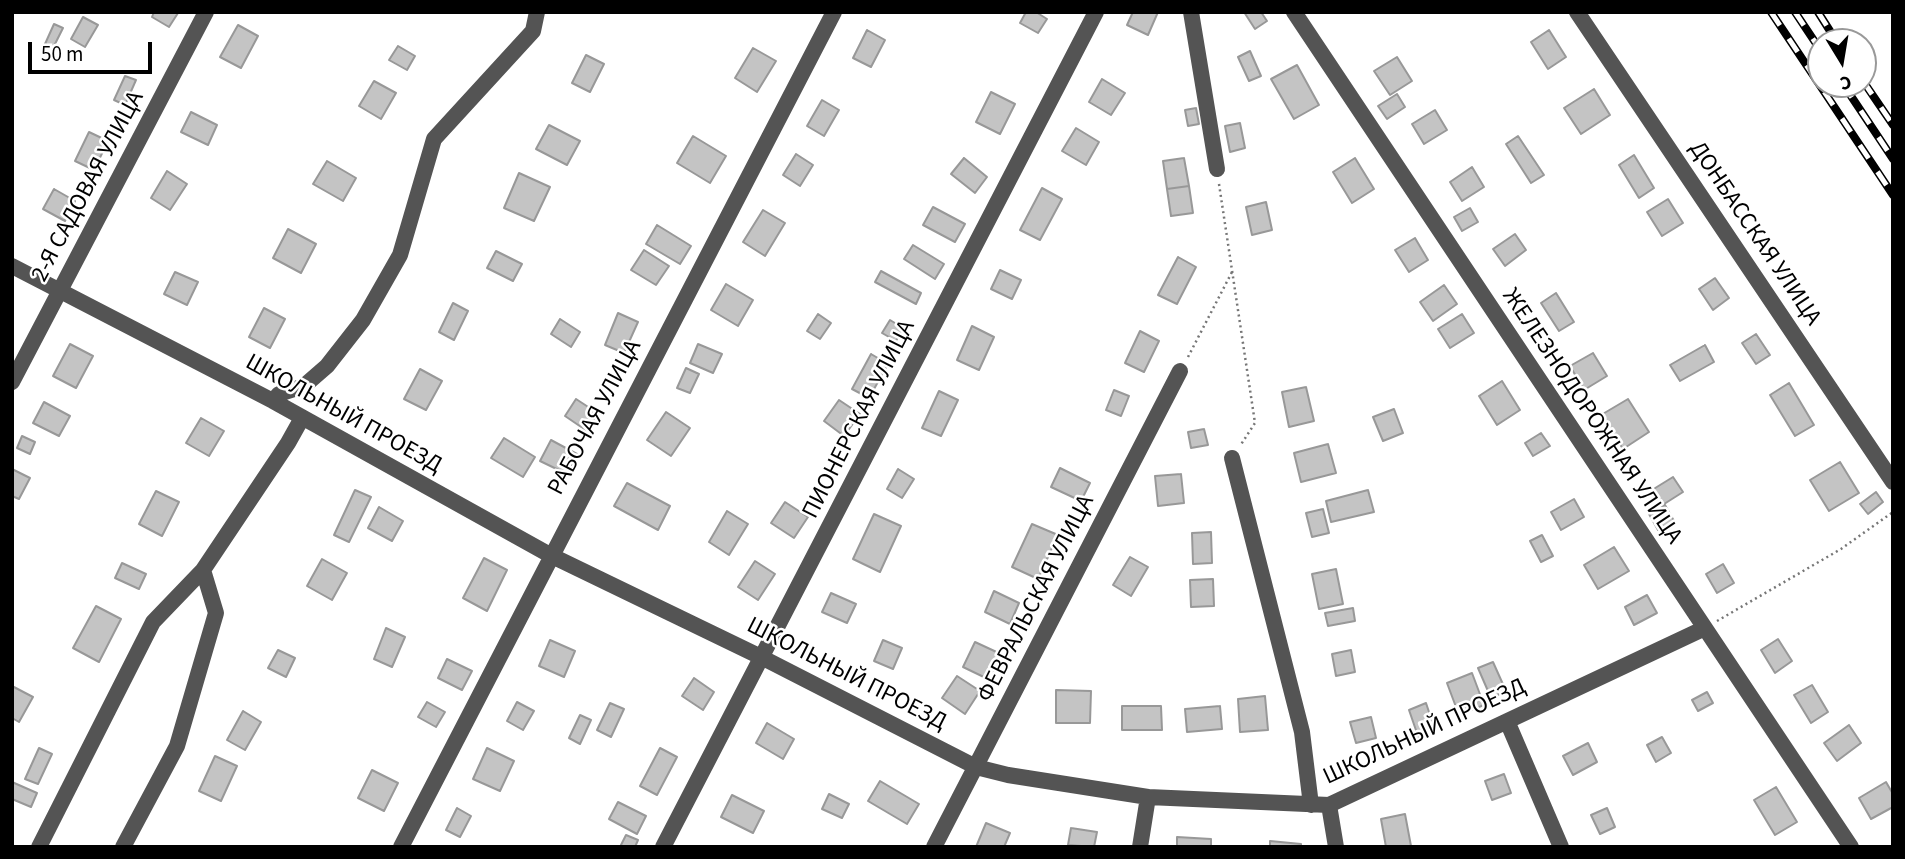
<!DOCTYPE html>
<meta charset="utf-8">
<style>
body{margin:0}
#map{position:relative;width:1905px;height:859px;overflow:hidden;background:#fff;font-family:"Source Sans 3",sans-serif}
canvas{display:block}
.frame{position:absolute;inset:0;border:14px solid #000;pointer-events:none}
.north{position:absolute;left:1807px;top:28px;width:70px;height:70px;box-sizing:border-box;background:#fff;border:2px solid #999;border-radius:50%;rotate:169deg;font-size:19px;font-weight:700;line-height:28px;text-align:center;color:#000}
.north::after{content:'';display:block;margin:auto;width:24px;height:32px;background:#000;clip-path:polygon(50% 0,100% 100%,50% 72%,0 100%)}
.scale{position:absolute;left:28px;top:42px;width:124px;height:32px;box-sizing:border-box;border:4px solid #000;border-top:0;padding-left:9px;font-size:21px;line-height:24px;white-space:nowrap;color:#000;-webkit-text-stroke:5px #fff;paint-order:stroke}
</style>
<div id="map">
<canvas width="1905" height="859"></canvas>
<div class="frame"></div>
<div class="north">С</div>
<div class="scale">50 m</div>
</div>
<script>
const ctx = document.querySelector('canvas').getContext('2d');
ctx.lineJoin = 'round';
function fill(path, color) {
  ctx.fillStyle = color;
  ctx.fill(path, 'evenodd');
}
function poly(rows) {
  const path = new Path2D();
  for (const r of rows) {
    path.moveTo(r[0], r[1]);
    for (let i = 2; i < r.length; i += 2) path.lineTo(r[i], r[i + 1]);
  }
  return path;
}
function strokePath(path, color, width, dash) {
  ctx.strokeStyle = color;
  ctx.lineWidth = width;
  ctx.lineCap = dash ? 'butt' : 'round';
  ctx.setLineDash(dash || []);
  ctx.stroke(path);
}
function drawText(font, color, halo, rows, align = 'center') {
  ctx.font = font + ' "Source Sans 3",sans-serif';
  ctx.lineWidth = 5;
  ctx.setLineDash([]);
  ctx.textBaseline = 'middle';
  ctx.strokeStyle = halo;
  ctx.fillStyle = color;
  for (const [text, x, y, turn = 0] of rows) {
    ctx.save();
    ctx.translate(x, y);
    ctx.rotate((+turn || 0) * Math.PI / 180);
    ctx.textAlign = isNaN(turn) ? turn : align;
    if (halo) ctx.strokeText(text, 0, 0);
    ctx.fillText(text, 0, 0);
    ctx.restore();
  }
}
const building = poly([
 [154,12,176,12,178,13,169,27,152,17,154,12],
 [1026,12,1036,12,1047,19,1038,33,1020,23,1026,12],
 [1133,12,1158,12,1148,35,1127,25,1133,12],
 [1244,12,1261,12,1267,21,1255,29,1244,12],
 [83,17,98,25,85,47,71,39,83,17],
 [54,24,63,28,53,48,45,44,54,24],
 [238,25,258,36,241,68,220,57,238,25],
 [867,30,885,40,871,67,853,58,867,30],
 [1549,30,1566,57,1548,69,1531,42,1549,30],
 [398,46,415,56,407,70,389,60,398,46],
 [753,48,776,61,757,92,735,78,753,48],
 [1250,51,1261,76,1249,81,1238,57,1250,51],
 [586,55,604,64,590,92,572,83,586,55],
 [1397,57,1412,81,1390,95,1374,71,1397,57],
 [1297,65,1319,105,1294,119,1271,79,1297,65],
 [125,76,136,80,125,105,114,100,125,76],
 [1102,79,1125,93,1111,115,1089,102,1102,79],
 [374,81,396,93,381,119,359,106,374,81],
 [1594,89,1610,115,1581,134,1564,108,1594,89],
 [991,92,1015,104,1000,134,976,122,991,92],
 [1397,94,1405,107,1387,119,1378,106,1397,94],
 [822,100,839,110,824,136,807,126,822,100],
 [1196,108,1199,124,1188,126,1185,110,1196,108],
 [1435,110,1447,130,1424,144,1412,124,1435,110],
 [191,112,217,125,208,145,181,132,191,112],
 [1240,123,1245,148,1230,152,1225,126,1240,123],
 [549,125,580,141,567,165,536,149,549,125],
 [1076,128,1099,142,1086,165,1062,151,1076,128],
 [89,132,108,141,94,170,75,161,89,132],
 [693,136,726,156,710,183,677,163,693,136],
 [1518,136,1544,175,1531,183,1506,144,1518,136],
 [796,154,813,165,800,186,783,175,796,154],
 [1634,155,1654,188,1639,198,1619,165,1634,155],
 [964,158,987,177,975,193,951,174,964,158],
 [1184,158,1189,186,1167,189,1163,161,1184,158],
 [1355,158,1374,189,1352,203,1333,172,1355,158],
 [327,161,356,178,343,201,313,184,327,161],
 [1472,167,1484,187,1462,201,1450,182,1472,167],
 [167,171,187,184,170,210,151,198,167,171],
 [519,173,550,187,534,221,504,208,519,173],
 [1189,186,1193,213,1171,216,1167,189,1189,186],
 [1042,188,1062,199,1040,240,1020,230,1042,188],
 [54,189,75,201,65,221,43,209,54,189],
 [1668,199,1683,223,1662,236,1647,212,1668,199],
 [1266,202,1272,230,1252,235,1246,207,1266,202],
 [933,207,965,224,955,242,923,225,933,207],
 [1470,208,1478,222,1462,231,1454,217,1470,208],
 [763,210,785,223,765,256,743,242,763,210],
 [657,225,691,246,680,264,646,244,657,225],
 [288,229,316,244,301,273,273,258,288,229],
 [1515,234,1526,250,1505,266,1493,249,1515,234],
 [1415,238,1428,260,1409,272,1395,250,1415,238],
 [913,245,944,264,935,279,904,259,913,245],
 [644,250,669,266,656,285,631,270,644,250],
 [496,251,522,264,513,281,487,268,496,251],
 [1178,257,1196,267,1177,304,1158,295,1178,257],
 [1000,270,1021,280,1012,299,991,289,1000,270],
 [881,271,921,293,916,304,875,282,881,271],
 [175,272,198,282,187,305,164,294,175,272],
 [1715,278,1729,298,1713,310,1699,289,1715,278],
 [726,284,753,300,738,326,711,310,726,284],
 [1444,285,1457,304,1433,321,1420,302,1444,285],
 [1556,293,1574,322,1559,331,1541,303,1556,293],
 [453,303,468,311,454,340,439,332,453,303],
 [264,308,285,319,270,348,249,337,264,308],
 [618,313,638,322,624,353,605,345,618,313],
 [818,314,831,323,820,339,807,331,818,314],
 [1462,314,1474,333,1450,348,1438,329,1462,314],
 [560,319,580,332,571,347,551,334,560,319],
 [890,320,903,328,896,341,882,333,890,320],
 [972,326,994,337,979,370,957,360,972,326],
 [1140,331,1159,341,1144,372,1125,363,1140,331],
 [1756,334,1770,355,1756,364,1742,343,1756,334],
 [70,344,93,356,76,388,53,376,70,344],
 [698,344,722,354,713,373,690,363,698,344],
 [1705,345,1714,362,1680,381,1670,365,1705,345],
 [1593,353,1607,376,1584,390,1570,366,1593,353],
 [871,354,888,364,869,398,852,389,871,354],
 [686,368,699,374,690,393,677,388,686,368],
 [420,369,442,381,426,410,404,399,420,369],
 [1502,381,1520,410,1497,425,1479,396,1502,381],
 [1789,383,1814,425,1795,436,1770,395,1789,383],
 [1306,387,1314,421,1289,427,1282,392,1306,387],
 [1114,390,1129,396,1121,416,1106,410,1114,390],
 [939,391,958,400,941,436,922,428,939,391],
 [576,399,599,414,587,431,565,416,576,399],
 [1628,399,1649,432,1623,449,1601,415,1628,399],
 [839,400,860,414,844,436,824,421,839,400],
 [44,402,70,416,59,436,33,423,44,402],
 [1394,409,1403,433,1383,441,1373,417,1394,409],
 [666,412,690,428,671,456,647,440,666,412],
 [201,418,224,431,209,456,186,443,201,418],
 [1204,429,1208,445,1191,448,1188,432,1204,429],
 [1541,433,1550,446,1533,456,1525,443,1541,433],
 [22,436,35,442,30,454,17,448,22,436],
 [504,438,535,457,523,477,491,458,504,438],
 [551,440,577,454,567,474,540,461,551,440],
 [1328,444,1336,473,1301,482,1294,453,1328,444],
 [1840,462,1859,493,1829,511,1810,480,1840,462],
 [1060,468,1090,483,1081,501,1051,487,1060,468],
 [12,469,30,478,19,499,12,496,12,469],
 [898,469,914,479,902,498,887,489,898,469],
 [1181,474,1184,503,1158,506,1155,476,1181,474],
 [1673,477,1683,492,1661,506,1652,490,1673,477],
 [627,483,670,506,658,530,614,506,627,483],
 [355,490,371,497,349,542,334,535,355,490],
 [1368,490,1374,512,1331,522,1326,501,1368,490],
 [156,491,179,502,162,536,139,524,156,491],
 [1876,492,1883,502,1868,514,1860,504,1876,492],
 [1574,499,1584,517,1561,530,1551,512,1574,499],
 [785,502,808,517,794,538,771,523,785,502],
 [1665,505,1674,521,1658,530,1649,514,1665,505],
 [379,507,403,521,392,541,368,528,379,507],
 [1323,509,1329,533,1312,537,1306,513,1323,509],
 [727,511,748,524,729,555,709,542,727,511],
 [874,514,901,526,880,572,853,559,874,514],
 [1032,524,1058,535,1038,579,1012,567,1032,524],
 [1211,532,1212,563,1193,564,1192,533,1211,532],
 [1542,535,1553,556,1541,562,1530,541,1542,535],
 [1614,547,1629,571,1598,589,1584,565,1614,547],
 [1130,557,1148,567,1131,596,1113,585,1130,557],
 [484,558,507,570,487,611,463,598,484,558],
 [322,559,347,573,332,600,307,586,322,559],
 [755,561,775,574,758,600,738,587,755,561],
 [122,563,146,574,139,589,115,578,122,563],
 [1723,564,1734,583,1717,593,1706,574,1723,564],
 [1336,569,1343,604,1319,609,1312,574,1336,569],
 [1213,579,1214,606,1191,607,1190,580,1213,579],
 [994,591,1019,603,1010,624,985,612,994,591],
 [831,593,856,604,847,623,822,612,831,593],
 [1647,595,1657,613,1634,625,1625,607,1647,595],
 [96,606,121,619,99,662,73,648,96,606],
 [1353,608,1355,621,1328,626,1325,613,1353,608],
 [386,628,405,637,392,667,374,659,386,628],
 [1778,639,1792,661,1775,673,1761,650,1778,639],
 [550,640,575,651,564,677,539,666,550,640],
 [883,640,902,648,893,669,874,661,883,640],
 [975,642,1003,655,990,680,963,667,975,642],
 [278,650,295,658,286,677,268,668,278,650],
 [1351,650,1355,672,1336,676,1332,654,1351,650],
 [447,659,472,671,462,690,438,678,447,659],
 [1493,662,1506,691,1491,698,1478,668,1493,662],
 [1472,673,1484,705,1459,715,1447,683,1472,673],
 [957,676,980,691,965,714,942,698,957,676],
 [694,678,714,692,703,710,682,696,694,678],
 [1812,685,1828,712,1811,723,1794,695,1812,685],
 [12,686,33,697,19,722,12,718,12,686],
 [1056,690,1091,691,1090,723,1056,723,1056,690],
 [1707,692,1713,703,1698,711,1692,700,1707,692],
 [1265,696,1268,730,1240,732,1238,699,1265,696],
 [427,702,445,712,436,727,418,717,427,702],
 [517,702,534,711,523,730,507,721,517,702],
 [610,703,624,709,611,737,597,730,610,703],
 [1426,703,1436,733,1419,739,1409,710,1426,703],
 [1122,706,1161,706,1162,730,1122,730,1122,706],
 [1220,706,1222,729,1187,732,1185,709,1220,706],
 [243,711,261,722,245,750,227,740,243,711],
 [580,715,591,720,580,744,569,738,580,715],
 [1371,717,1376,738,1356,743,1350,722,1371,717],
 [767,723,794,739,783,759,756,743,767,723],
 [1849,725,1861,743,1837,761,1824,743,1849,725],
 [1662,737,1671,753,1656,762,1647,745,1662,737],
 [1588,743,1597,762,1573,775,1563,756,1588,743],
 [39,748,52,754,38,784,25,779,39,748],
 [487,748,514,761,500,791,473,779,487,748],
 [660,748,677,757,657,795,640,786,660,748],
 [215,756,237,766,221,801,199,791,215,756],
 [372,770,398,783,384,811,358,798,372,770],
 [1504,774,1511,793,1492,800,1485,781,1504,774],
 [880,781,919,804,907,824,868,801,880,781],
 [12,782,37,793,31,807,12,799,12,782],
 [1886,782,1893,794,1893,807,1871,819,1859,798,1886,782],
 [1776,787,1797,822,1775,835,1754,800,1776,787],
 [829,794,849,804,842,818,822,809,829,794],
 [732,795,764,811,753,833,721,817,732,795],
 [618,802,646,816,637,834,609,819,618,802],
 [457,808,471,816,460,837,446,830,457,808],
 [1607,808,1615,827,1600,834,1591,815,1607,808],
 [1405,814,1411,846,1386,847,1381,819,1405,814],
 [986,823,1010,833,1004,847,976,847,986,823],
 [1071,828,1097,832,1094,847,1068,845,1071,828],
 [626,835,638,840,635,847,620,847,626,835],
 [1177,837,1211,839,1211,847,1177,847,1177,837],
 [1270,841,1301,844,1301,847,1270,847,1270,841]
]);
fill(building, '#c4c4c4');
strokePath(building, '#989898', 2);
strokePath(poly([
 [1219,184,1255,423,1240,446],
 [1188,357,1233,270],
 [1717,621,1841,549,1893,512]
]), '#767676', 2.5, [2, 3.5]);
strokePath(poly([
 [1191,12,1217,169],
 [1294,12,1851,847],
 [1577,12,1893,482],
 [12,266,273,401,550,555,763,658,976,767,1008,775,1148,797,1329,805,1705,628],
 [12,382,206,12],
 [273,401,279,394,304,386,327,366,363,320,400,255,434,139,533,31,537,12],
 [1232,458,1302,732,1311,805],
 [1507,721,1561,847],
 [1329,805,1336,847],
 [39,847,153,622,203,570,288,443,302,418],
 [123,847,177,746,216,613,203,570],
 [401,847,834,12],
 [663,847,1096,12],
 [934,847,1180,371],
 [1140,847,1148,797]
]), '#545454', 16);
const rail = poly([
 [1771,12,1893,195],
 [1795,12,1821,51],
 [1818,12,1837,42],
 [1863,81,1893,125],
 [1843,84,1893,159]
]);
strokePath(rail, '#000', 8);
strokePath(rail, '#fff', 5, [16]);
drawText('24px', '#000', '#fff', [
 ["2-Я САДОВАЯ УЛИЦА",89,187,-62],
 ["ДОНБАССКАЯ УЛИЦА",1754,234,56],
 ["ШКОЛЬНЫЙ ПРОЕЗД",343,415,29],
 ["ЖЕЛЕЗНОДОРОЖНАЯ УЛИЦА",1591,417,56],
 ["РАБОЧАЯ УЛИЦА",596,418,-62],
 ["ПИОНЕРСКАЯ УЛИЦА",860,420,-63],
 ["ФЕВРАЛЬСКАЯ УЛИЦА",1037,599,-63],
 ["ШКОЛЬНЫЙ ПРОЕЗД",846,675,27],
 ["ШКОЛЬНЫЙ ПРОЕЗД",1425,733,-25]
]);
</script>
